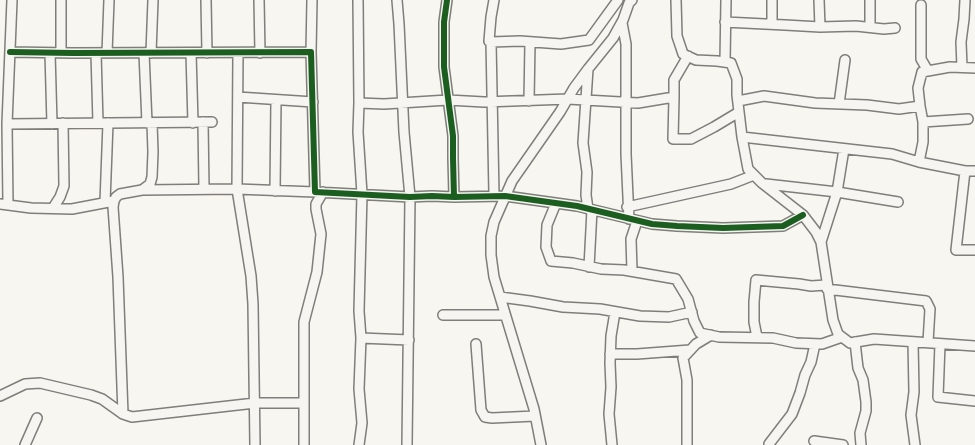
<!DOCTYPE html>
<style>
body{margin:0}
canvas{display:block;background:#f8f6f0}
</style>
<canvas width="975" height="445"></canvas>
<script>
const ctx = document.querySelector('canvas').getContext('2d');
ctx.lineJoin = 'round';
function poly(rows) {
  const path = new Path2D();
  for (const r of rows) {
    path.moveTo(r[0], r[1]);
    for (let i = 2; i < r.length; i += 2) path.lineTo(r[i], r[i + 1]);
  }
  return path;
}
function strokePath(path, color, width, dash) {
  ctx.strokeStyle = color;
  ctx.lineWidth = width;
  ctx.lineCap = dash ? 'butt' : 'round';
  ctx.setLineDash(dash || []);
  ctx.stroke(path);
}
const minor = poly([
 [61,0,61,53],
 [206,0,207,53],
 [259,0,260,53],
 [358,0,359,103,358,132,362,194,359,311,361,338,359,389,362,423,359,445],
 [397,0,399,24,404,132,410,197,407,445],
 [447,0,444,22,444,67,453,136,453,158,454,197,505,196,577,206,652,224,677,226,723,228,783,226,803,215],
 [676,0,677,36,683,54,696,60,717,61,731,63,737,79,737,95,742,137,748,169,762,183,803,215,816,232,821,242,833,320,838,334,850,343,874,339,975,346],
 [819,0,820,27],
 [921,5,921,59,928,71],
 [725,22,785,25,820,27,856,26,884,29,895,28],
 [622,23,626,44,626,154,629,219],
 [772,24,772,0],
 [870,27,870,0],
 [491,42,489,41,491,17,494,0],
 [10,52,73,53,311,52,315,192,410,197,432,196,454,197],
 [311,52,312,0],
 [50,53,52,124],
 [96,53,98,123],
 [107,53,109,0],
 [144,53,147,123],
 [151,53,153,0],
 [191,53,193,123],
 [238,53,237,189,251,276,253,304,255,445],
 [725,62,726,0],
 [962,67,961,42,964,19,965,0],
 [588,69,583,143,587,172,586,195,588,209],
 [238,97,313,102],
 [674,97,673,139,691,139,714,127,739,112],
 [529,101,530,42],
 [738,101,764,96,815,103,867,105,899,109,920,106,918,88,922,72,950,67,975,68],
 [359,103,384,104,448,100,484,102,568,99,638,103,674,97,674,80,688,56],
 [839,104,845,60],
 [203,122,204,189],
 [923,122,968,119],
 [7,124,212,122],
 [742,137,892,154,919,162,965,171,975,171],
 [919,162,923,142,923,122,920,106],
 [965,171,956,250,975,250],
 [766,184,837,192,898,202],
 [142,190,237,189,315,192],
 [275,191,276,100],
 [494,195,491,42,520,41,561,44,589,40,618,0],
 [105,202,108,123],
 [556,203,547,225,546,247,551,261,573,263,601,269,624,270,676,279,688,299,694,321,700,333,719,337,773,338,796,343,822,344,842,337],
 [0,204,31,208,72,209,114,201],
 [8,205,7,124,12,0],
 [627,207,731,184,754,175],
 [53,208,60,197,64,186,63,123],
 [821,242,837,192,844,149],
 [589,267,592,210],
 [632,271,631,239,637,221],
 [827,289,926,301,930,309,928,342],
 [500,297,530,301,563,307,600,309,640,316,669,317,692,312],
 [443,315,505,315],
 [757,337,754,322,754,302,756,280,799,284,811,286,826,285],
 [361,338,409,340],
 [855,342,858,368,863,380,866,402,866,411,860,433,861,445],
 [913,342,914,392,911,415,915,445],
 [476,344,481,410,485,417,492,418,535,416],
 [940,344,938,397,975,401],
 [610,354,637,354,690,350],
 [0,396,25,384,40,383,91,395,102,399,123,414,132,417,255,403,304,403],
 [123,414,118,277,113,207,114,201,116,197,120,194,142,190,150,184,152,177,153,152,152,123],
 [814,441,843,445],
 [769,444,792,414,800,393,805,375,811,362,815,344],
 [25,445,37,418],
 [304,445,304,322,317,272,321,234,316,209,316,204,323,192],
 [541,445,534,409,494,277,491,255,491,236,494,222,512,181,560,112,574,88,588,69,613,38,623,20,629,3,632,0],
 [612,445,609,414,611,387,610,363,611,336,615,312],
 [687,445,687,380,683,358,696,344,711,335]
]);
strokePath(minor, '#7f7e7b', 12);
strokePath(minor, '#f6f5f1', 9);
strokePath(poly([
 [447,0,444,22,444,67,453,136,453,158,454,197,505,196,577,206,652,224,677,226,723,228,783,226,803,215],
 [10,52,73,53,311,52,315,192,410,197,432,196,454,197]
]), '#1b5e20', 6);
</script>
